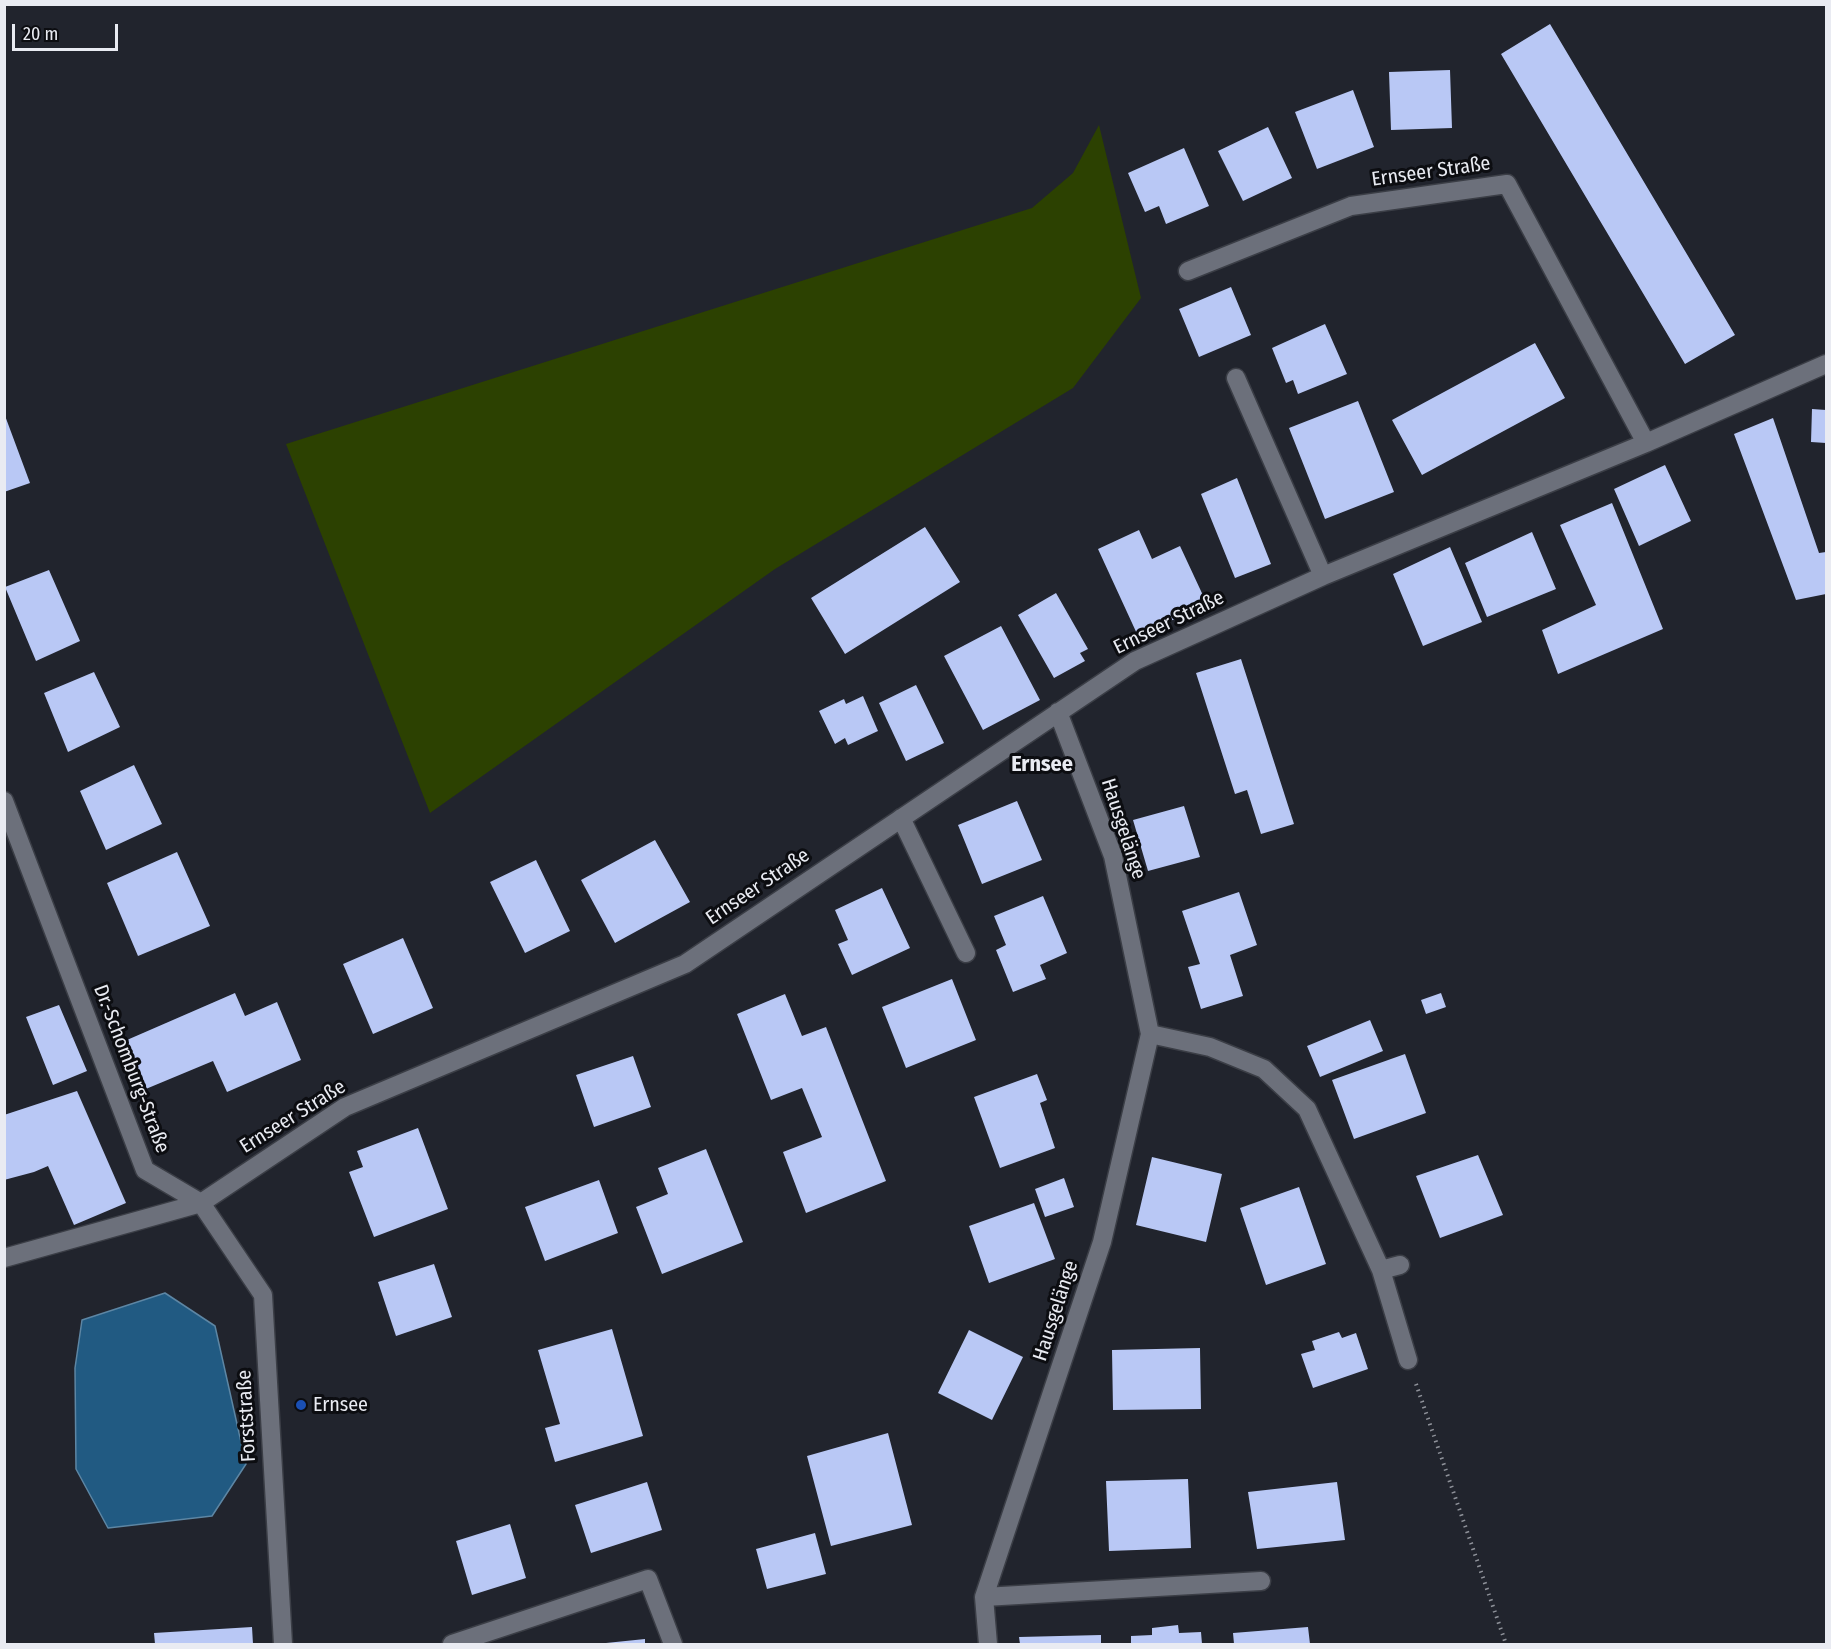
<!DOCTYPE html>
<meta charset="utf-8">
<style>
body{margin:0}
#map{position:relative;width:1831px;height:1649px;overflow:hidden;background:#21242d;font-family:"Fira Sans Condensed",sans-serif}
canvas{display:block}
.frame{position:absolute;inset:0;border:6px solid #e9ebf2;pointer-events:none}
.scale{position:absolute;left:12px;top:24px;width:106px;height:27px;box-sizing:border-box;border:3px solid #e9ebf2;border-top:0;padding-left:8px;font-size:18px;line-height:21px;white-space:nowrap;color:#e9ebf2;-webkit-text-stroke:4px #0c0d11;paint-order:stroke}
</style>
<div id="map">
<canvas width="1831" height="1649"></canvas>
<div class="frame"></div>
<div class="scale">20 m</div>
</div>
<script>
const ctx = document.querySelector('canvas').getContext('2d');
ctx.lineJoin = 'round';
function fill(path, color) {
  ctx.fillStyle = color;
  ctx.fill(path, 'evenodd');
}
function poly(rows) {
  const path = new Path2D();
  for (const r of rows) {
    path.moveTo(r[0], r[1]);
    for (let i = 2; i < r.length; i += 2) path.lineTo(r[i], r[i + 1]);
  }
  return path;
}
function strokePath(path, color, width, dash) {
  ctx.strokeStyle = color;
  ctx.lineWidth = width;
  ctx.lineCap = dash ? 'butt' : 'round';
  ctx.setLineDash(dash || []);
  ctx.stroke(path);
}
function drawText(font, color, halo, rows, align = 'center') {
  ctx.font = font + ' "Fira Sans Condensed",sans-serif';
  ctx.lineWidth = 6;
  ctx.setLineDash([]);
  ctx.textBaseline = 'middle';
  ctx.strokeStyle = halo;
  ctx.fillStyle = color;
  for (const [text, x, y, turn = 0] of rows) {
    ctx.save();
    ctx.translate(x, y);
    ctx.rotate((+turn || 0) * Math.PI / 180);
    ctx.textAlign = isNaN(turn) ? turn : align;
    if (halo) ctx.strokeText(text, 0, 0);
    ctx.fillText(text, 0, 0);
    ctx.restore();
  }
}
fill(poly([
 [1099,125,1141,298,1073,388,775,569,430,813,286,444,1032,208,1073,173]
]), '#2c4101');
const water = poly([
 [165,1293,215,1326,246,1464,212,1516,108,1528,76,1469,75,1368,82,1320,165,1293]
]);
fill(water, '#215a82');
strokePath(water, '#5d86a4', 1.5);
fill(poly([
 [1550,24,1735,335,1685,364,1501,54],
 [1450,70,1452,128,1391,130,1389,72],
 [1353,90,1374,147,1317,169,1295,112],
 [1268,127,1292,178,1243,201,1218,151],
 [1184,148,1209,206,1166,224,1159,206,1145,212,1128,173],
 [1231,287,1251,335,1199,357,1179,309],
 [1325,324,1347,374,1298,394,1293,380,1286,383,1272,348],
 [1535,343,1565,398,1422,475,1392,420],
 [1358,401,1394,492,1325,519,1289,428],
 [1812,409,1826,410,1826,443,1811,442],
 [4,413,30,483,4,492],
 [1773,418,1819,553,1826,552,1826,594,1796,600,1734,434],
 [1665,465,1691,521,1639,546,1614,489],
 [1237,478,1271,564,1235,578,1201,494],
 [1612,503,1663,629,1558,674,1542,630,1596,605,1560,525],
 [925,527,960,582,845,654,811,598],
 [1139,530,1152,559,1180,546,1207,604,1138,636,1098,549],
 [1532,532,1556,589,1487,617,1465,563],
 [1450,547,1482,622,1423,646,1393,574],
 [49,570,80,641,36,661,5,587],
 [1056,593,1088,649,1080,653,1085,661,1054,678,1018,615],
 [1001,626,1040,700,983,730,944,656],
 [1241,659,1294,824,1261,834,1247,790,1235,794,1196,673],
 [94,672,120,727,68,752,44,693],
 [916,685,944,743,906,761,879,703],
 [863,696,878,731,848,745,845,738,835,744,819,711,844,699,846,704],
 [134,765,162,824,106,850,80,791],
 [1017,801,1042,860,982,884,958,825],
 [1184,806,1200,857,1148,871,1133,820],
 [655,840,690,902,615,943,581,880],
 [177,852,210,926,138,956,107,883],
 [536,860,570,931,525,953,490,882],
 [882,888,910,948,852,975,838,944,848,940,835,910],
 [1239,892,1257,945,1230,955,1243,996,1201,1009,1188,967,1200,964,1182,911],
 [1043,896,1067,953,1040,965,1046,979,1013,992,996,950,1006,945,994,916],
 [403,938,433,1008,373,1034,343,964],
 [952,979,976,1040,906,1068,882,1007],
 [235,993,245,1016,277,1002,301,1060,227,1092,213,1061,141,1091,120,1043],
 [1441,993,1446,1007,1426,1014,1421,1000],
 [785,994,802,1036,826,1027,886,1181,806,1213,783,1152,822,1137,802,1088,771,1100,737,1014],
 [59,1005,87,1071,53,1085,26,1017],
 [1370,1020,1383,1051,1320,1077,1307,1046],
 [1405,1054,1426,1113,1354,1139,1332,1080],
 [633,1056,651,1107,594,1127,576,1075],
 [1037,1074,1047,1100,1040,1103,1055,1148,1000,1168,974,1097],
 [77,1091,126,1203,74,1225,48,1166,34,1172,4,1180,4,1115],
 [418,1128,448,1209,374,1237,349,1172,363,1167,357,1151],
 [706,1149,743,1242,662,1274,636,1207,668,1194,658,1168],
 [1478,1155,1503,1215,1440,1238,1416,1176],
 [1152,1157,1222,1174,1206,1242,1136,1225],
 [1064,1178,1074,1207,1045,1217,1035,1189],
 [599,1180,618,1233,545,1261,525,1207],
 [1299,1187,1326,1264,1266,1285,1240,1208],
 [1034,1203,1055,1259,989,1283,969,1226],
 [434,1264,452,1317,396,1336,378,1282],
 [612,1329,643,1436,555,1462,545,1428,560,1424,538,1350],
 [969,1330,1023,1357,992,1420,938,1393],
 [1339,1332,1342,1338,1356,1333,1368,1369,1313,1388,1301,1354,1315,1350,1312,1341],
 [1200,1348,1201,1409,1113,1410,1112,1350],
 [888,1433,912,1525,831,1546,807,1456],
 [1188,1479,1191,1548,1109,1551,1106,1481],
 [647,1482,662,1530,591,1553,575,1505],
 [1337,1482,1345,1540,1257,1549,1248,1492],
 [510,1524,526,1578,472,1595,456,1541],
 [815,1533,826,1574,767,1589,756,1549],
 [1178,1625,1179,1633,1201,1632,1202,1644,1131,1644,1131,1636,1152,1635,1152,1628],
 [252,1627,253,1644,155,1644,154,1633],
 [1308,1627,1310,1644,1234,1644,1233,1633],
 [1101,1635,1101,1644,1020,1644,1019,1637],
 [645,1639,645,1644,606,1644,606,1643]
]), '#b9c8f5');
const minor = poly([
 [1188,271,1351,206,1507,184,1646,443],
 [1236,378,1323,576],
 [4,801,145,1170,201,1203,263,1295,283,1644],
 [901,818,966,953],
 [1150,1034,1210,1047,1264,1069,1307,1109,1381,1270,1400,1265],
 [4,1258,201,1203,345,1107,685,964,1135,661,1323,576,1646,443,1826,364],
 [1381,1270,1408,1360],
 [984,1597,1261,1581],
 [452,1644,648,1579,673,1644],
 [988,1644,984,1597,1102,1242,1150,1034,1113,856,1058,712]
]);
strokePath(minor, '#3b3e46', 21);
strokePath(poly([
 [1416,1384,1506,1644]
]), '#8e9199', 4, [1.5, 4.5]);
strokePath(minor, '#6c707b', 18);
for (const [x, y, r, color] of [
 [301,1405,6,"#1a4fb4"]
]) {
  const dot = new Path2D();
  dot.arc(x, y, r, 0, 2 * Math.PI);
  ctx.fillStyle = color;
  ctx.fill(dot);
  strokePath(dot, '#0c0d11', 2);
}
drawText('20px', '#e9ebf2', '#0c0d11', [
 ["Ernseer Straße",1431,172,-8],
 ["Ernseer Straße",1169,623,-26],
 ["Hausgelänge",1123,829,72],
 ["Ernseer Straße",758,887,-34],
 ["Dr.-Schomburg-Straße",131,1069,69],
 ["Ernseer Straße",293,1117,-32],
 ["Hausgelänge",1056,1311,-72],
 ["Forststraße",247,1416,-93]
]);
drawText('20px', '#e9ebf2', '#0c0d11', [
 ["Ernsee",313,1405]
], 'left');
drawText('bold 22px', '#e9ebf2', '#0c0d11', [
 ["Ernsee",1042,765]
]);
</script>
